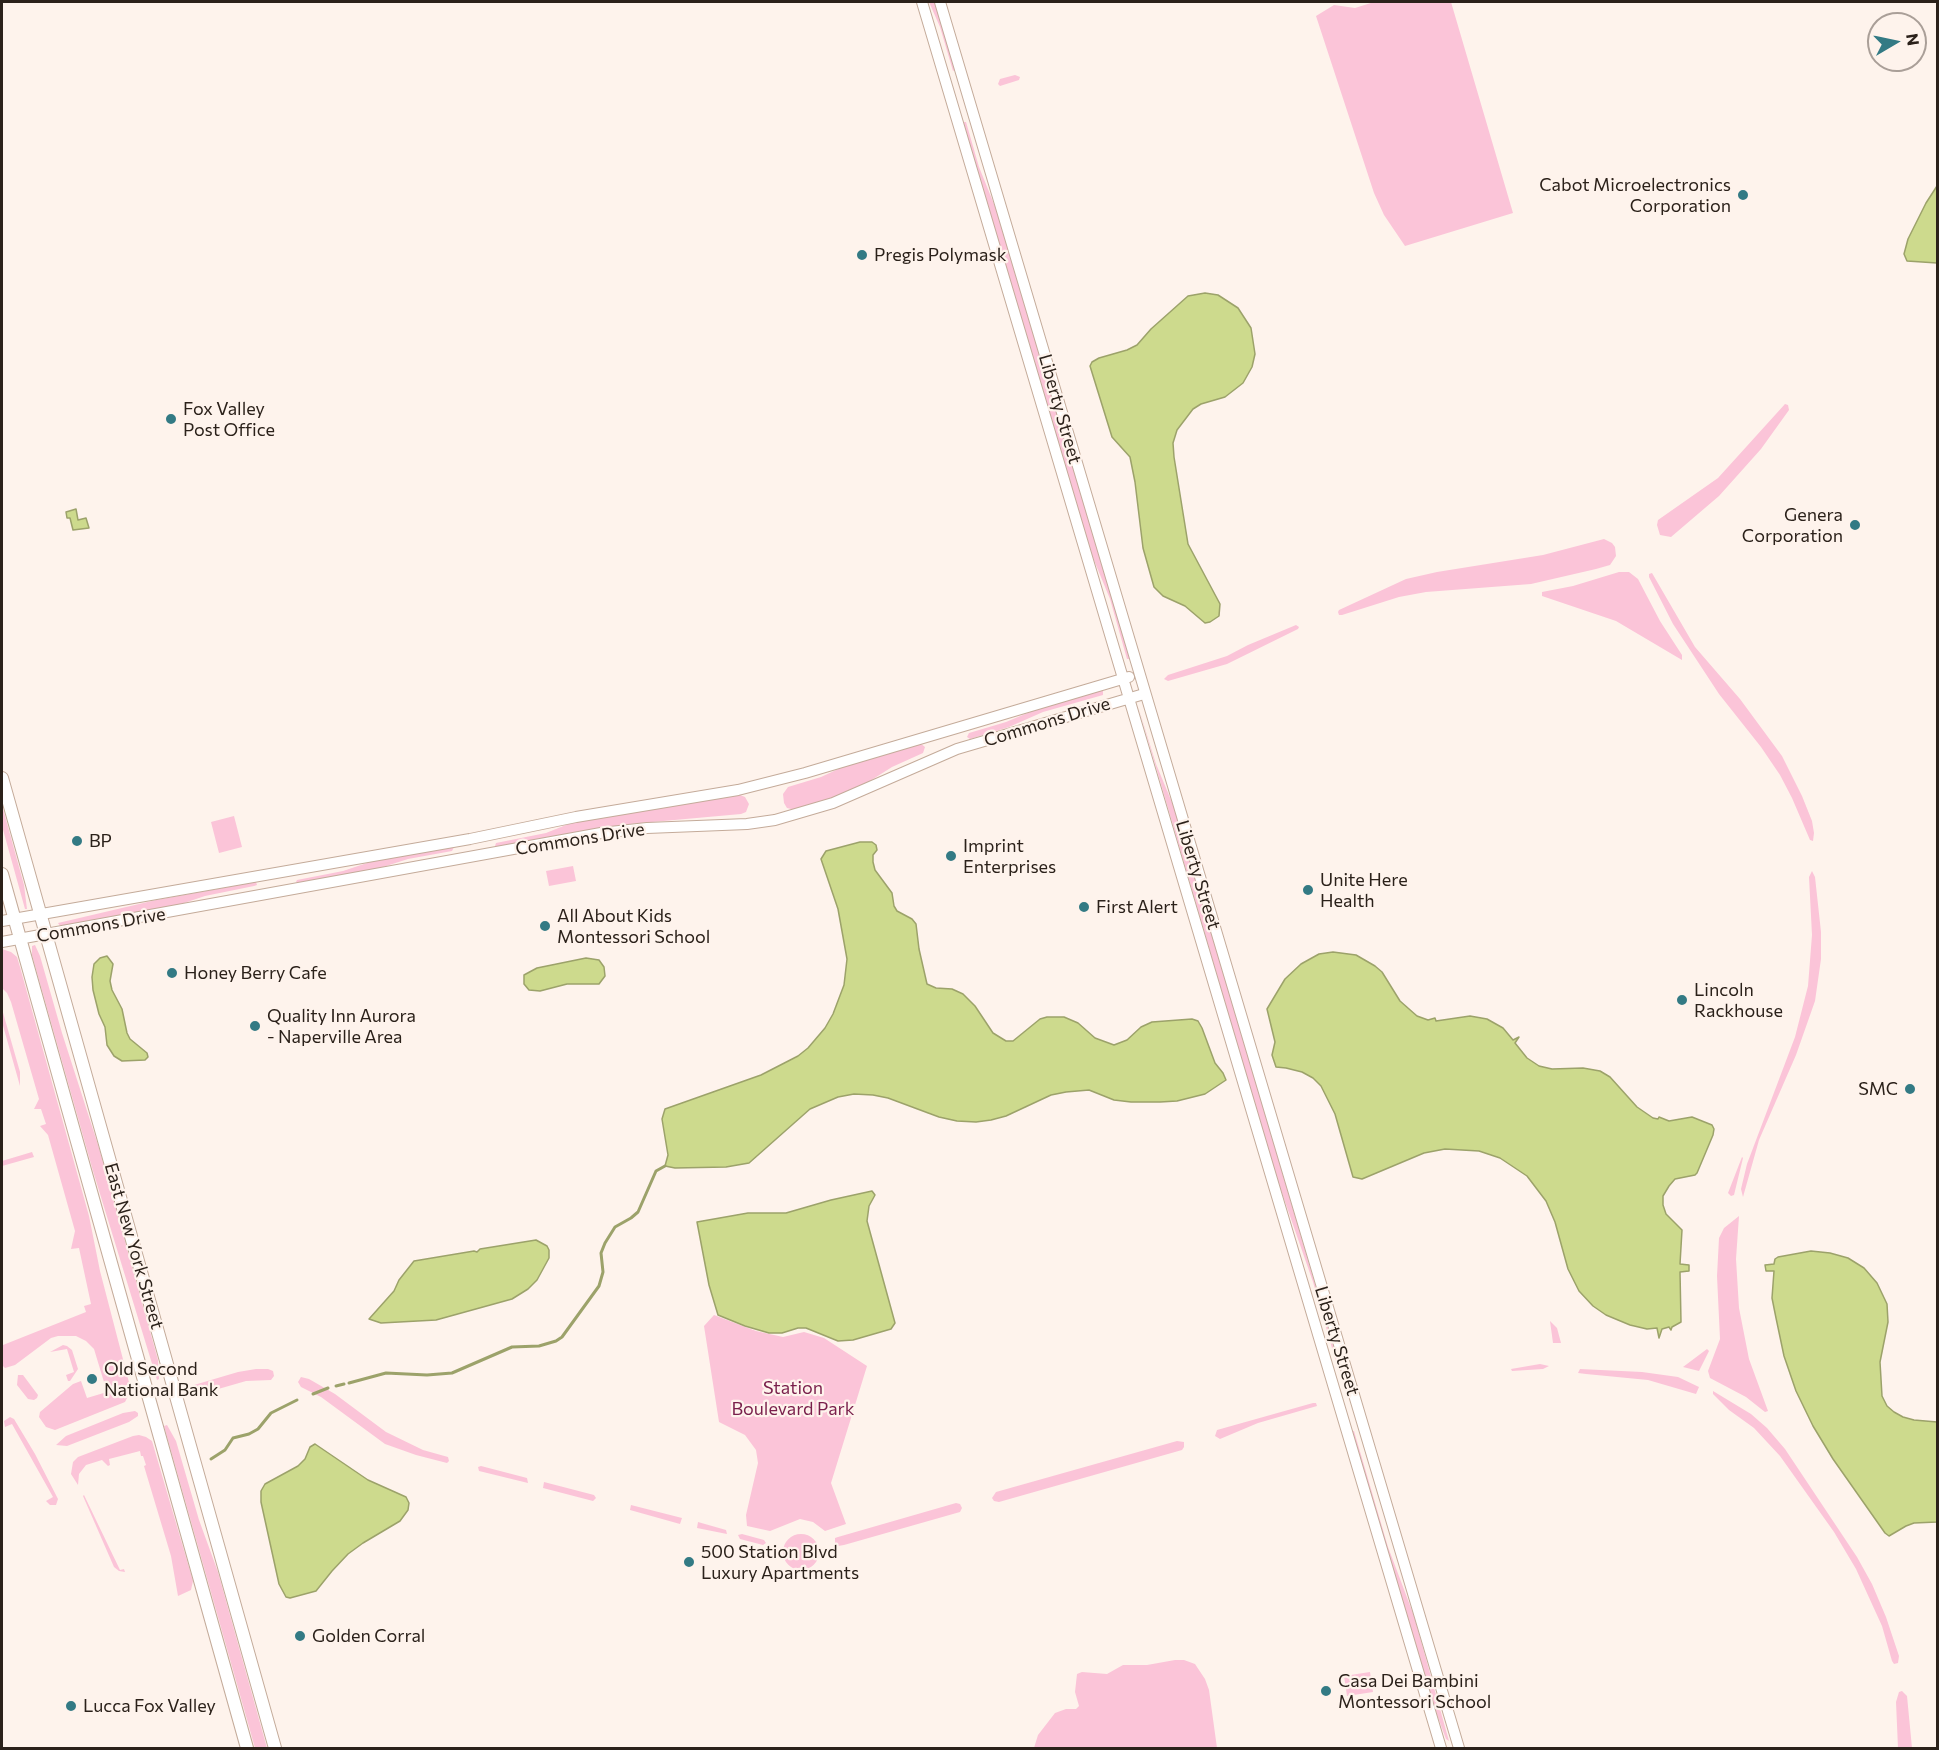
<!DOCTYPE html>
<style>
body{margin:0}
#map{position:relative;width:1939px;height:1750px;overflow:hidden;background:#fef3ec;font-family:Commissioner,sans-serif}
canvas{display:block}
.frame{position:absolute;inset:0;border:3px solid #2b211a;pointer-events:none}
.north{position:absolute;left:1867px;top:12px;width:60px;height:60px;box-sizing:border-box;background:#fef3ec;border:2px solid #aa9f98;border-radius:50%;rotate:81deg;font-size:16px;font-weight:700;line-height:24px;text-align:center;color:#2b211a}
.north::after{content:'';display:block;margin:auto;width:21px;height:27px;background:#337a84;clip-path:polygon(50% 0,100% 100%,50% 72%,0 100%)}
</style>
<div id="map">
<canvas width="1939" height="1750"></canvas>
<div class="frame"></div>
<div class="north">N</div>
</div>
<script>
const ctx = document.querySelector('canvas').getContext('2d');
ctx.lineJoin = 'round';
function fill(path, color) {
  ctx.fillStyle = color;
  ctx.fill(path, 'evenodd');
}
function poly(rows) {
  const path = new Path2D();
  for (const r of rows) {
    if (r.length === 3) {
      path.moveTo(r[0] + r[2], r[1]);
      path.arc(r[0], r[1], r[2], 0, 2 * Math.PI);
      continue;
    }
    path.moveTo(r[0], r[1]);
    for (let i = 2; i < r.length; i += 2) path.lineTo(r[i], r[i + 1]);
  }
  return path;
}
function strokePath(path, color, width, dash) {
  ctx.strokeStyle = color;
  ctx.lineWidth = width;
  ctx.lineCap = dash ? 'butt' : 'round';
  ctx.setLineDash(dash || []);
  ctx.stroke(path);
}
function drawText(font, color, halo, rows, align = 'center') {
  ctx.font = font + ' Commissioner,sans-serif';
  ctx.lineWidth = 4.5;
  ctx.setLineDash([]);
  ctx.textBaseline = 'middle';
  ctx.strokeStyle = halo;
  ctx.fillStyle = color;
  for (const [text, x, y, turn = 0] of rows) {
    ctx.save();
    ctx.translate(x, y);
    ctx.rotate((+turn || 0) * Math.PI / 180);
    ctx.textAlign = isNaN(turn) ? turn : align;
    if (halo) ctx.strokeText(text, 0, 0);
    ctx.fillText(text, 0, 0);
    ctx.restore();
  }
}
fill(poly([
 [929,2,935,2,955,70,953,71,940,27],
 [1374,2,1451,2,1513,213,1405,246,1384,215,1374,193,1316,16,1334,5,1355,8],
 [1015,75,1020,77,1019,80,1000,86,998,84,1000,79],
 [963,122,966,122,979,167,998,214,1130,659,1127,659,1110,599,1091,553],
 [1785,404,1788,405,1789,410,1761,449,1719,496,1671,537,1660,535,1657,525,1658,520,1718,478],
 [1604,539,1612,543,1615,547,1616,556,1610,565,1596,569,1531,584,1426,592,1399,597,1342,615,1339,615,1338,612,1339,610,1406,579,1437,572,1543,555],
 [1619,572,1629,572,1638,579,1660,621,1682,655,1682,660,1616,621,1542,596,1542,592,1573,586],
 [1652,573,1695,647,1740,699,1782,756,1802,796,1812,821,1814,833,1813,841,1810,840,1792,798,1780,775,1761,747,1719,694,1673,624,1649,577,1649,574],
 [1296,625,1299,627,1298,629,1227,664,1168,681,1164,679,1168,675,1227,656,1248,645],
 [1103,690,1103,695,1043,712,1009,727,970,739,967,737,969,733,1006,722,1042,707],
 [1138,706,1156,764,1176,812,1340,1369,1338,1369,1313,1282,1276,1176],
 [920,743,925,747,923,753,892,767,862,786,830,799,795,810,787,808,784,803,783,794,788,787,821,777,849,764],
 [740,795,745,797,749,804,746,812,741,814,630,824,496,847,495,846,496,843,546,833,576,821],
 [2,805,24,885,27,909,25,909,2,826],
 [234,816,242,847,219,853,211,822],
 [454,847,452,851,408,859,380,868,299,884,296,882,297,880,343,871,370,862],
 [573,866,576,881,549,886,546,871],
 [1812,871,1815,877,1821,932,1821,959,1815,1001,1796,1055,1759,1140,1743,1197,1741,1189,1747,1164,1795,1037,1808,986,1812,935,1809,877],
 [256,882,257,885,254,886,205,896,178,905,60,926,58,923,156,900],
 [35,945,40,956,62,1033,99,1148,158,1360,159,1379,157,1380,93,1171,32,955,32,946],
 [2,949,11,952,17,957,20,967,89,1216,100,1271,131,1390,125,1402,55,1430,46,1427,39,1417,40,1412,73,1384,81,1381,87,1398,107,1392,94,1349,86,1341,76,1336,58,1336,51,1338,15,1365,5,1368,2,1365,2,1342,3,1345,86,1312,84,1306,91,1304,79,1248,71,1249,75,1231,48,1135,40,1126,46,1124,41,1109,34,1109,39,1099,11,1002,7,993,2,988],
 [2,1009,20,1072,20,1086,2,1022],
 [32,1152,34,1157,2,1166,2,1161],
 [1742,1157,1743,1158,1734,1195,1731,1196,1728,1193],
 [1739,1216,1736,1259,1739,1308,1749,1359,1768,1411,1765,1412,1746,1397,1710,1378,1708,1371,1720,1339,1717,1276,1719,1238,1724,1228],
 [714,1315,756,1331,783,1337,804,1332,824,1338,867,1366,831,1483,846,1524,825,1531,813,1522,800,1519,770,1531,747,1526,746,1515,758,1463,756,1450,745,1435,719,1422,704,1326],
 [1550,1321,1557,1328,1561,1343,1553,1343],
 [63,1345,67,1346,72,1350,78,1369,70,1381,68,1381,66,1375,74,1372,67,1349,50,1352],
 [1707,1349,1709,1351,1699,1371,1683,1367],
 [1540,1364,1549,1366,1543,1369,1512,1371,1511,1369],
 [256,1369,268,1369,273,1371,274,1376,271,1380,246,1381,194,1396,190,1394,190,1388,194,1385,238,1372],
 [1580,1369,1642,1372,1678,1377,1699,1387,1696,1394,1648,1380,1586,1374,1578,1373],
 [18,1375,23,1375,38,1395,37,1398,34,1400,28,1399,17,1385],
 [301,1377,309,1379,335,1394,386,1432,423,1450,448,1457,449,1461,447,1463,416,1455,385,1444,321,1397,301,1387,298,1382],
 [1713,1391,1751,1414,1767,1428,1785,1449,1857,1557,1872,1584,1886,1617,1899,1656,1898,1663,1894,1664,1892,1661,1882,1626,1856,1569,1834,1532,1780,1456,1754,1428,1729,1410,1713,1394],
 [1313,1403,1316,1403,1317,1406,1258,1423,1220,1439,1215,1436,1217,1430],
 [135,1411,138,1413,138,1416,129,1422,67,1446,56,1445,66,1436,123,1413],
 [10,1417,14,1419,35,1454,58,1499,56,1505,50,1505,46,1501,53,1497,12,1424,5,1427,4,1421],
 [167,1425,176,1441,199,1520,218,1572,267,1748,255,1748,164,1426],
 [1352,1431,1354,1431,1388,1547,1414,1616,1449,1741,1446,1739,1433,1704],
 [139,1435,146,1437,152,1441,193,1581,191,1590,178,1596,171,1556,144,1466,146,1465,143,1456,141,1456,140,1451,109,1459,110,1465,108,1466,102,1460,86,1465,79,1474,78,1485,71,1474,73,1462,78,1457,133,1436],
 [1177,1441,1184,1442,1184,1447,1182,1450,999,1502,994,1501,992,1498,996,1492],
 [481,1466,527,1478,528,1483,479,1471,478,1467],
 [544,1482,594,1495,596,1498,593,1501,543,1488],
 [84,1495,120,1570,124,1569,125,1572,119,1571,114,1567,83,1496],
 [956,1503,960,1504,962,1508,960,1512,844,1545,838,1546,835,1543,835,1538,838,1537],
 [631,1505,682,1518,680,1524,630,1510],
 [698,1522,726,1530,727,1534,697,1528],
 [801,1552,18],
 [742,1534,764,1540,766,1543,763,1545,740,1539,738,1535],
 [1175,1660,1184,1660,1195,1664,1205,1679,1209,1690,1217,1748,1034,1748,1038,1735,1055,1713,1066,1709,1076,1709,1079,1706,1075,1692,1077,1674,1082,1672,1107,1674,1123,1665,1147,1665],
 [1370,1672,1373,1692,1347,1696,1344,1676],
 [1902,1691,1907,1696,1912,1748,1898,1748,1896,1702,1899,1692]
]), '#fbc4d8');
const water = poly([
 [1937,186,1937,263,1907,261,1904,254,1908,239,1926,203,1937,186],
 [1205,293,1218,295,1238,308,1251,328,1255,354,1252,367,1243,383,1225,397,1201,404,1193,409,1177,430,1173,443,1174,457,1188,544,1220,604,1219,616,1210,622,1205,623,1185,606,1163,596,1154,587,1143,548,1135,482,1130,457,1112,437,1090,366,1092,362,1099,358,1127,350,1137,345,1151,329,1188,296,1205,293],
 [76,509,78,520,86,518,89,528,73,530,70,518,67,518,66,512,76,509],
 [860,842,872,842,876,845,877,850,873,855,873,862,875,870,892,893,894,906,897,911,912,919,916,924,919,949,927,984,936,988,952,989,963,994,975,1006,993,1033,1006,1041,1013,1041,1040,1019,1047,1017,1064,1017,1078,1023,1095,1038,1114,1045,1127,1040,1141,1027,1152,1022,1192,1019,1198,1021,1202,1028,1215,1063,1223,1073,1226,1080,1205,1094,1177,1101,1160,1102,1131,1102,1114,1100,1089,1090,1066,1092,1051,1095,1006,1116,991,1120,976,1122,957,1121,939,1117,888,1098,873,1095,854,1094,838,1097,810,1109,749,1163,726,1167,675,1168,665,1166,668,1155,662,1119,665,1109,761,1075,798,1056,808,1048,825,1028,833,1014,844,985,847,959,838,909,821,859,826,851,860,842],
 [1333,952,1356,955,1375,966,1382,972,1400,1001,1417,1016,1428,1020,1435,1018,1436,1021,1470,1016,1487,1019,1503,1028,1513,1040,1519,1037,1515,1043,1527,1058,1539,1066,1552,1069,1583,1068,1600,1071,1610,1077,1637,1107,1653,1118,1658,1119,1659,1117,1669,1121,1692,1117,1712,1125,1714,1129,1713,1135,1697,1173,1695,1175,1675,1179,1669,1186,1663,1196,1663,1205,1666,1214,1682,1230,1680,1264,1689,1265,1689,1271,1680,1272,1681,1322,1672,1327,1671,1330,1669,1327,1662,1329,1659,1338,1657,1328,1647,1329,1630,1325,1606,1315,1593,1306,1579,1291,1568,1269,1555,1222,1546,1201,1527,1176,1500,1158,1479,1151,1445,1149,1424,1153,1362,1179,1353,1177,1335,1114,1321,1086,1313,1078,1302,1072,1286,1068,1276,1067,1272,1055,1275,1042,1267,1009,1285,979,1301,964,1319,954,1333,952],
 [107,956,113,964,110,981,112,990,122,1009,127,1033,130,1039,147,1053,148,1057,145,1060,122,1061,114,1056,107,1045,105,1027,99,1014,93,990,92,977,94,964,100,958,107,956],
 [586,958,599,960,604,967,605,976,599,984,567,984,540,991,529,990,524,984,524,975,537,968,586,958],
 [872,1191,875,1195,869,1206,867,1221,895,1323,891,1329,853,1340,838,1341,806,1328,798,1328,782,1333,769,1333,745,1326,718,1315,709,1285,697,1222,748,1213,786,1213,831,1200,872,1191],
 [536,1240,547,1246,549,1250,549,1258,537,1280,528,1289,512,1299,436,1320,381,1323,369,1319,394,1291,399,1280,414,1261,474,1251,477,1252,480,1249,536,1240],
 [1811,1251,1830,1253,1848,1258,1864,1268,1877,1283,1887,1304,1888,1322,1880,1362,1882,1396,1887,1406,1894,1412,1903,1417,1914,1420,1937,1422,1937,1522,1914,1523,1906,1526,1889,1536,1885,1533,1833,1459,1813,1426,1796,1391,1784,1356,1776,1318,1772,1298,1774,1271,1766,1271,1765,1265,1774,1264,1775,1259,1778,1257,1811,1251],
 [315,1444,368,1480,406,1497,409,1503,408,1510,400,1521,363,1543,348,1554,332,1571,316,1591,290,1598,286,1597,279,1584,261,1502,261,1491,265,1484,298,1466,305,1459,310,1447,315,1444]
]);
fill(water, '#cdda8d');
strokePath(water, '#9ca26a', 1.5);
strokePath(poly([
 [349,1383,386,1373,427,1375,452,1373,512,1347,539,1346,556,1341,562,1337,599,1286,603,1272,601,1253,605,1243,615,1227,631,1218,638,1212,656,1171,665,1166],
 [336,1386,344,1384],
 [313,1394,328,1388],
 [211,1459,225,1450,233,1438,249,1434,258,1429,271,1413,297,1400]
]), '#9ca26a', 3);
const secondary = poly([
 [922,2,1441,1748],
 [940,2,1459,1748],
 [2,921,470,839,576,817,738,790,805,773,1129,677],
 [2,942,601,833,647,828,747,824,775,820,833,803,957,749,1144,694]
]);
const primary = poly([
 [2,778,275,1748],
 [2,874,247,1748]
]);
strokePath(secondary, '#c4ab9a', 12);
strokePath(primary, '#c4ab9a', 14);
strokePath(secondary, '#fff', 10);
strokePath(primary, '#fff', 12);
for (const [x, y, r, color] of [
 [1743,195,6,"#337a84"],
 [862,255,6,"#337a84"],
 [171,419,6,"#337a84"],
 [1855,525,6,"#337a84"],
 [77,841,6,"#337a84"],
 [951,856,6,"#337a84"],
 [1308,890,6,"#337a84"],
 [1084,907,6,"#337a84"],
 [545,926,6,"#337a84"],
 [172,973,6,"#337a84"],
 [1682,1000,6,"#337a84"],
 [255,1026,6,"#337a84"],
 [1910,1089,6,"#337a84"],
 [92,1379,6,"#337a84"],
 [689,1562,6,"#337a84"],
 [300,1636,6,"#337a84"],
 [1326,1691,6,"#337a84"],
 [71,1706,6,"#337a84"]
]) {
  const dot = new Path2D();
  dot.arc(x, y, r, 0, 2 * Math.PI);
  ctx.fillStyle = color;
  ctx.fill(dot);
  strokePath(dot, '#fef3ec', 2);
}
drawText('18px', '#2b211a', '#fef3ec', [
 ["Cabot Microelectronics",1731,185,"right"],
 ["Corporation",1731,206,"right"],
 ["Pregis Polymask",874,255],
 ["Fox Valley",183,409],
 ["Post Office",183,430],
 ["Genera",1843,515,"right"],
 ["Corporation",1843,536,"right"],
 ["BP",89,841],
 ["Imprint",963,846],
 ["Enterprises",963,867],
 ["Unite Here",1320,880],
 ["Health",1320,901],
 ["First Alert",1096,907],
 ["All About Kids",557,916],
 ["Montessori School",557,937],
 ["Honey Berry Cafe",184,973],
 ["Lincoln",1694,990],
 ["Rackhouse",1694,1011],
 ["Quality Inn Aurora",267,1016],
 ["- Naperville Area",267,1037],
 ["SMC",1898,1089,"right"],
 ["Old Second",104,1369],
 ["National Bank",104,1390],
 ["500 Station Blvd",701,1552],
 ["Luxury Apartments",701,1573],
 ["Golden Corral",312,1636],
 ["Casa Dei Bambini",1338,1681],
 ["Montessori School",1338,1702],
 ["Lucca Fox Valley",83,1706]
], 'left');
drawText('18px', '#2b211a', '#fef3ec', [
 ["Liberty Street",1060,409,74],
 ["Commons Drive",1047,722,-17],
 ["Commons Drive",580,839,-9],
 ["Liberty Street",1198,875,73],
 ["Commons Drive",101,925,-10],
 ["East New York Street",134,1246,74],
 ["Liberty Street",1337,1341,73]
]);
drawText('18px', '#791f4b', '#fef3ec', [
 ["Station",793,1388],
 ["Boulevard Park",793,1409]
]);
</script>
